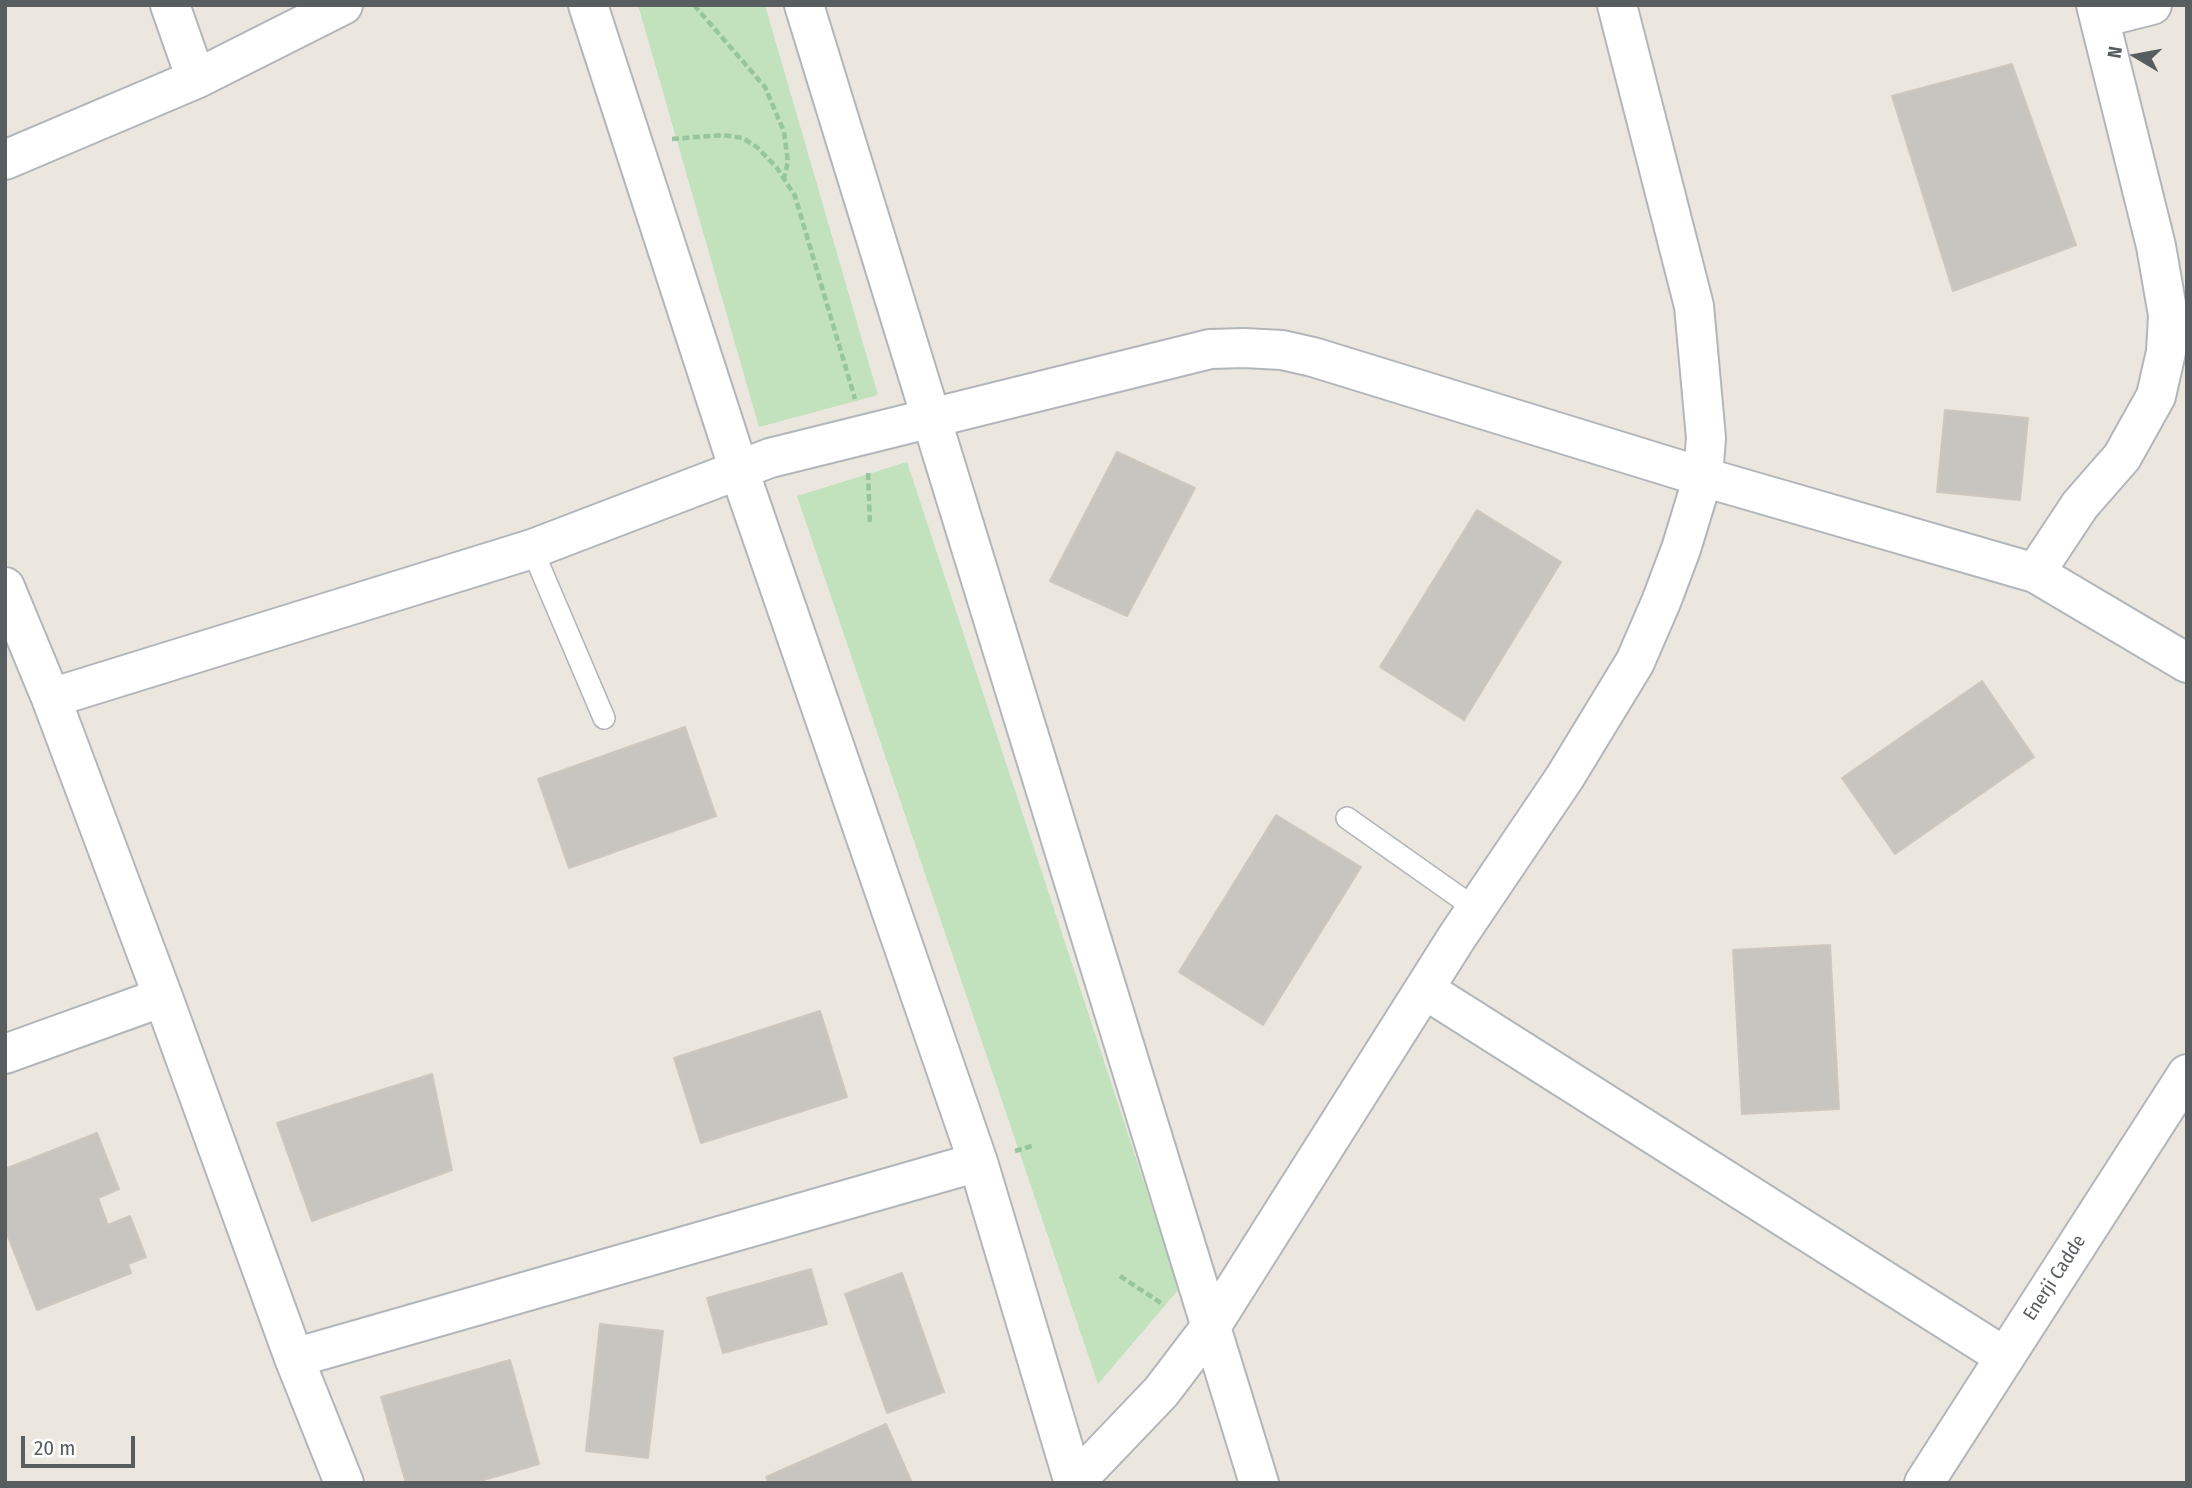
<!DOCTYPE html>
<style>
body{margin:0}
#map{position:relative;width:2192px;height:1488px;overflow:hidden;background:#ebe7df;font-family:"Fira Sans Condensed",sans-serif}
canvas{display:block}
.frame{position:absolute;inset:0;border:7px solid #585d60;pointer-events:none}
.north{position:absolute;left:2101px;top:21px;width:70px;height:70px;-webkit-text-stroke:5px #fff;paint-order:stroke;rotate:280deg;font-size:19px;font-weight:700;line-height:28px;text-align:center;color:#585d60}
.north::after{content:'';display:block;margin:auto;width:24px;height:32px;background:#585d60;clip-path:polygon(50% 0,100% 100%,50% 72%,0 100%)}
.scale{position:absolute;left:21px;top:1436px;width:114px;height:32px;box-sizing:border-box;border:4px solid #585d60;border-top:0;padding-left:9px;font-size:21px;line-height:24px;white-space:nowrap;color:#585d60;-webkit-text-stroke:5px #fff;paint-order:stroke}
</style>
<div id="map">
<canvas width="2192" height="1488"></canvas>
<div class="frame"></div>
<div class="north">N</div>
<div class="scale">20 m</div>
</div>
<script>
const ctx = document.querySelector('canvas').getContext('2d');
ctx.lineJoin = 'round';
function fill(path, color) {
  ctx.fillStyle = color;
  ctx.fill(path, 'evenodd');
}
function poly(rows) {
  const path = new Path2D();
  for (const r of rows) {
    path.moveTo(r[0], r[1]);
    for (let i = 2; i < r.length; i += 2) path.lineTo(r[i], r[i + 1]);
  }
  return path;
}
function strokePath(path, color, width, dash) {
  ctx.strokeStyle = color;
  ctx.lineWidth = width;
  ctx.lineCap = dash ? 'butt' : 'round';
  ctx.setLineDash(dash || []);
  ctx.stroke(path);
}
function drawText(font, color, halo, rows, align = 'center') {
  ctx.font = font + ' "Fira Sans Condensed",sans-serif';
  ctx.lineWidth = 7;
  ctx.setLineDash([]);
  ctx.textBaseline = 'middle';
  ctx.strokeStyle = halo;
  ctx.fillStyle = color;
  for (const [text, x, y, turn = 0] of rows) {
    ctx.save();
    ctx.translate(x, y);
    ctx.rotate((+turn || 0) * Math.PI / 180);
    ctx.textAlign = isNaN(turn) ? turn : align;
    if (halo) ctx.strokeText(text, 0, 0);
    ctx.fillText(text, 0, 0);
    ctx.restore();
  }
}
fill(poly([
 [638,5,765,5,878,395,759,427],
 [907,462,1179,1289,1098,1384,797,496]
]), '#c1e2bc');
const building = poly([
 [2012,64,2076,245,1953,291,1892,96,2012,64],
 [1945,410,2028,418,2020,500,1937,492,1945,410],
 [1117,452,1195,488,1127,616,1050,581,1117,452],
 [1477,510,1561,562,1464,720,1380,667,1477,510],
 [1982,681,2034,757,1895,854,1842,778,1982,681],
 [685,727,716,816,569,868,538,779,685,727],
 [1276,815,1361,867,1263,1025,1179,972,1276,815],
 [1830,945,1839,1109,1742,1114,1733,950,1830,945],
 [820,1011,847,1097,701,1143,674,1058,820,1011],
 [432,1074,452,1170,312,1221,277,1123,432,1074],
 [97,1133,119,1189,98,1198,108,1225,130,1216,146,1257,128,1264,131,1273,37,1310,5,1229,5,1169,97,1133],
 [811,1269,827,1324,723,1353,707,1298,811,1269],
 [902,1273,944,1392,887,1413,845,1294,902,1273],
 [600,1324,663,1331,648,1458,586,1451,600,1324],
 [510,1360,539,1464,473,1483,406,1483,381,1397,510,1360],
 [886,1424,912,1483,769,1483,766,1477,886,1424]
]);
fill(building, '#c8c4bf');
strokePath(building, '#cfc7be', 2);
const lane = poly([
 [532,549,604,718],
 [1347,818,1476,909]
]);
const street = poly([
 [170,5,196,79],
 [588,5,739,470,978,1162,1074,1483],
 [804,5,1259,1483],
 [2100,18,2152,5],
 [5,160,196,79,343,5],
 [2035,573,2080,505,2122,457,2156,396,2166,352,2168,315,2156,246,2096,5],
 [5,587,51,698,163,997,294,1358,344,1483],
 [51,698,532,549,770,458,1210,349,1244,348,1282,350,1313,357,1703,477,2035,573,2187,663],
 [1424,989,2005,1357],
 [5,1054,163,997],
 [294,1358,978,1162],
 [1074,1483,1161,1392,1212,1325,1457,937,1565,777,1635,662,1661,602,1681,549,1703,477,1706,438,1694,306,1617,5],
 [1924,1483,2187,1074]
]);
strokePath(lane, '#b2b6ba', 24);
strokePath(street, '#b2b6ba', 42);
strokePath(poly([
 [694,5,765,87,784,132,788,162,784,178],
 [672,139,723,135,743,138,758,148,777,168,795,196,855,399],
 [868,473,870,524],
 [1015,1151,1035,1145],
 [1120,1276,1164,1305]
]), '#97c59e', 4.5, [7, 3.5]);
strokePath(lane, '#fff', 21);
strokePath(street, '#fff', 38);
drawText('19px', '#585d60', '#fff', [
 ["Enerji Cadde",2055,1278,-57]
]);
</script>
